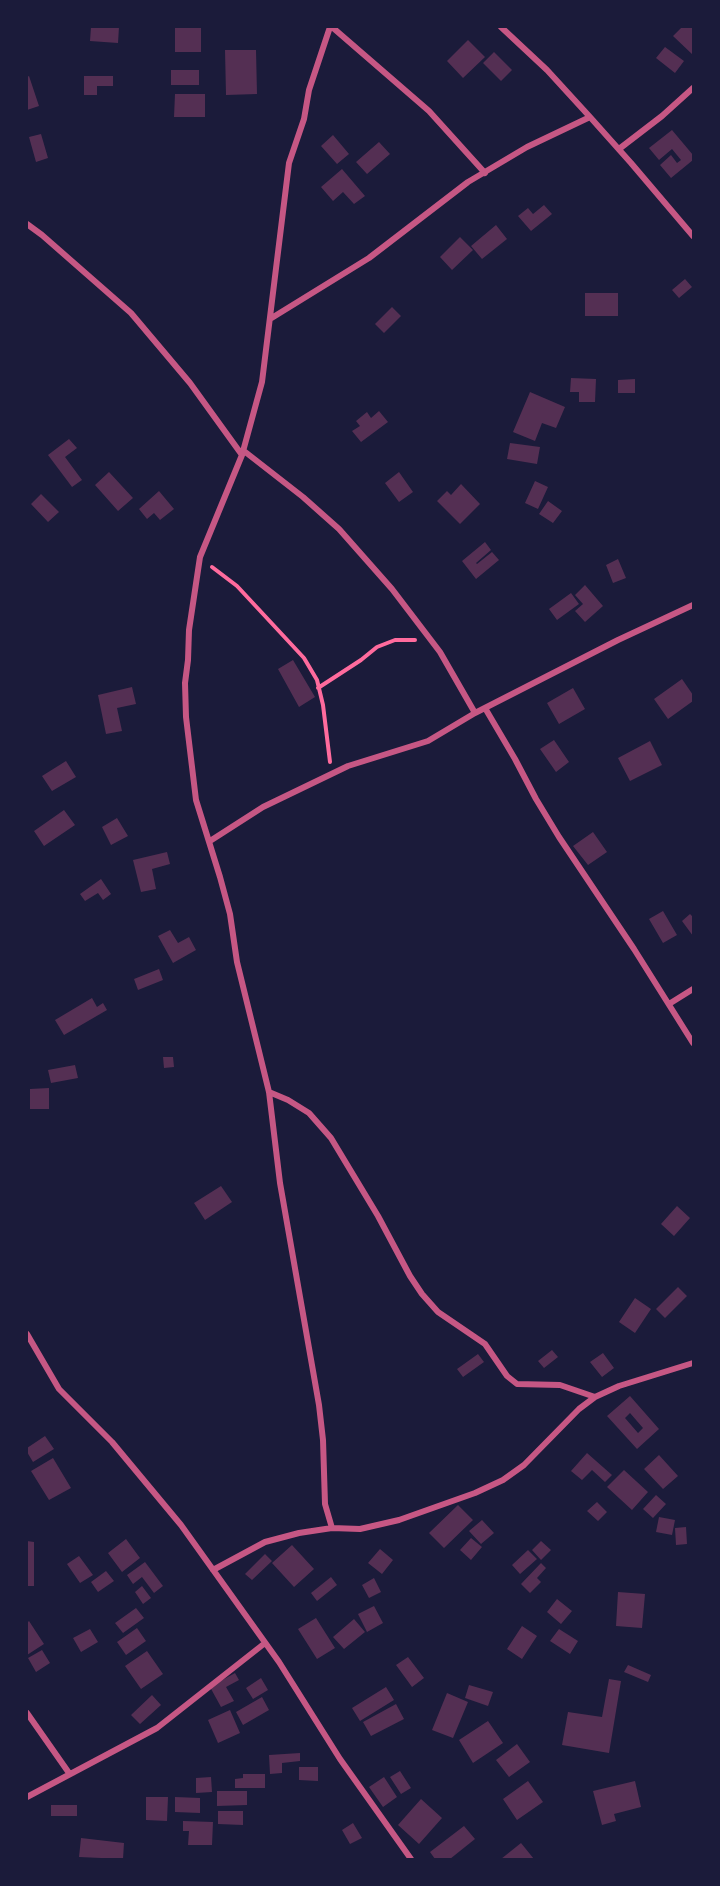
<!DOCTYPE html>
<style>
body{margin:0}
#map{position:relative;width:720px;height:1886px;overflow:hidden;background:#1b1b3a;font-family:Mulish,sans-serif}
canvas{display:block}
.frame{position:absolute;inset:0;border:28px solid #1b1b3a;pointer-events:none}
</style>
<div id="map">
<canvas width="720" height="1886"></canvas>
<div class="frame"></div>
</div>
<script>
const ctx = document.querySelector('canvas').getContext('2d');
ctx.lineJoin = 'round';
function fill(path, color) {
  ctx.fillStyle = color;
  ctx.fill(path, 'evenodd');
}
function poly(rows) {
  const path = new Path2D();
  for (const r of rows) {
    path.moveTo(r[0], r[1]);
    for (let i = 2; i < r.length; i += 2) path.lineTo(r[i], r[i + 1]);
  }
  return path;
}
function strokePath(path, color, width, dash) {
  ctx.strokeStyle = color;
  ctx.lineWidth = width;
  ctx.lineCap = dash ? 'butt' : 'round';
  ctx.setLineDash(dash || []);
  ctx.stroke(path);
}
fill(poly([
 [91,27,119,27,118,43,90,41],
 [175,27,201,27,201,52,175,52],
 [682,27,693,27,693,55,673,36],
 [468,40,485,57,463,78,447,61],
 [665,47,684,61,675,73,656,58],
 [225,50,256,50,257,94,226,95],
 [494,52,512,70,501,81,483,63],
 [171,70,199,70,199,85,171,85],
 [29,76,39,106,27,110,27,77],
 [84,76,113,76,113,86,97,86,97,95,84,95],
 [175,94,205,94,205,117,174,117],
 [672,130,693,155,693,160,671,178,660,165,671,155,677,163,681,160,672,149,659,160,649,148],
 [41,134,48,158,36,162,29,137],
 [333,135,349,154,337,164,321,146],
 [379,142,390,154,367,174,356,162],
 [342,169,365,196,354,204,343,192,333,201,321,187],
 [544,205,552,214,531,231,518,216,528,208,533,214],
 [496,225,507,239,482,259,471,246],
 [460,237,473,250,452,270,440,257],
 [685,279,692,287,679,298,672,290],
 [585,293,618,293,618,316,585,316],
 [392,307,401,316,384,333,375,324],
 [571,378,596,379,595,402,579,402,579,392,570,392],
 [635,379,635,393,618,393,618,380],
 [530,392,565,407,556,428,542,423,535,441,513,432],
 [379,411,388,422,361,442,352,431,360,426,356,421,367,412,371,418],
 [69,439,77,448,65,457,82,480,72,487,48,455],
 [510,443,540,447,537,464,507,459],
 [109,472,133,498,118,511,95,485],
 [399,472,413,492,399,502,385,483],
 [535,481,548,487,538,509,525,503],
 [461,484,480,504,460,524,437,501,447,491,451,495],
 [159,491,174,509,160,520,154,513,147,519,139,509],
 [41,494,59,512,48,522,31,504],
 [548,501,562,511,553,523,539,514],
 [485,542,491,550,476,563,477,564,492,552,499,560,476,579,462,561],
 [618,559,626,578,613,583,606,565],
 [585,585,603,606,585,622,575,611,583,604,575,595],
 [571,593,579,604,557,620,549,609],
 [293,660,315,697,299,707,278,669],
 [682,679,693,695,693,701,668,719,654,699],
 [132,687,136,704,117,708,122,731,106,734,98,695],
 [573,688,585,709,559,724,547,703],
 [554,740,569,762,556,772,540,749],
 [650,741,662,765,630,781,618,758],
 [66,761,76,777,52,791,42,776],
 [64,810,75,825,44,846,34,831],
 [117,818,128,836,111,845,102,827],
 [593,832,607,852,588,865,573,846],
 [167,852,170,864,152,869,156,889,141,892,133,860],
 [101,879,111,894,103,900,98,893,85,901,80,894],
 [663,911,677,935,663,943,649,919],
 [690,914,693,917,693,936,682,921],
 [170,930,178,943,189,937,196,950,173,963,158,936],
 [159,969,163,980,138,990,134,979],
 [92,998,97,1007,103,1003,107,1010,64,1035,55,1020],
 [163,1057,173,1057,174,1067,164,1068],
 [75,1065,78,1078,51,1083,48,1070],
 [49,1088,49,1109,30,1109,30,1089],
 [221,1186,232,1202,205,1220,194,1203],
 [677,1206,690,1218,674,1236,661,1224],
 [678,1287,687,1296,665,1318,656,1309],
 [635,1298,651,1309,635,1333,619,1322],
 [552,1350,558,1357,544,1368,538,1361],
 [603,1353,614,1368,602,1377,590,1362],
 [478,1354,484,1362,463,1377,457,1369],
 [630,1396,659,1429,637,1449,607,1416],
 [630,1413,643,1428,638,1433,625,1418],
 [45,1436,54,1449,33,1462,27,1452,27,1448],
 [587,1453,612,1475,605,1482,592,1470,582,1480,571,1471],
 [659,1455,678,1476,663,1489,644,1469],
 [53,1458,71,1488,49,1500,31,1471],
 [624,1470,648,1492,632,1510,607,1487],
 [656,1495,666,1504,653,1518,643,1509],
 [597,1502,607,1512,598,1521,587,1511],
 [458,1505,473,1520,444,1548,429,1533],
 [659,1517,675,1520,672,1535,656,1532],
 [482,1520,494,1533,481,1544,469,1531],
 [686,1527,687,1544,676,1545,675,1528],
 [471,1538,482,1547,471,1560,460,1550],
 [126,1539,140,1558,122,1572,108,1553],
 [27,1541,34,1542,34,1586,27,1586],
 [541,1541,551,1550,541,1560,532,1550],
 [292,1545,314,1569,294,1587,272,1563],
 [380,1549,393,1560,382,1574,368,1563],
 [528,1550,537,1559,520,1574,512,1565],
 [265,1554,272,1561,252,1580,245,1574],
 [79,1556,93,1575,80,1583,67,1564],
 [145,1562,163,1586,154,1593,142,1577,133,1584,127,1575],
 [541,1563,546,1568,537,1578,541,1582,530,1593,521,1584],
 [106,1571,114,1581,98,1592,91,1582],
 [331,1577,337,1585,317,1601,311,1593],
 [374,1578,381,1592,369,1598,362,1585],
 [142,1586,151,1598,143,1604,135,1592],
 [618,1592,645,1594,642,1628,616,1626],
 [557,1599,572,1611,561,1624,547,1612],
 [374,1606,383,1623,367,1632,358,1614],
 [136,1608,144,1618,123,1633,115,1623],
 [316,1618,335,1648,317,1659,298,1629],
 [354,1619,365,1632,344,1649,333,1637],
 [29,1621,44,1644,27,1655,27,1623],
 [522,1626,537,1636,522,1659,507,1649],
 [137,1628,146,1641,126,1655,117,1642],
 [90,1629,98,1642,81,1652,73,1638],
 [559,1629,578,1641,570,1654,550,1641],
 [42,1650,50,1663,36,1672,28,1658],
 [147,1651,163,1674,141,1689,125,1666],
 [408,1657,424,1678,412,1687,396,1665],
 [628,1665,651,1675,648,1682,624,1672],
 [235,1673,239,1680,226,1687,234,1701,221,1707,210,1687],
 [261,1678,268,1690,253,1699,246,1688],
 [609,1679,621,1681,609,1753,562,1745,568,1712,602,1717],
 [469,1685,493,1692,488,1706,465,1698],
 [386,1687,394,1700,360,1721,352,1708],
 [447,1693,468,1702,453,1738,432,1730],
 [152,1695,161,1705,140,1724,131,1715],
 [262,1697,269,1710,243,1725,236,1712],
 [396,1704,404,1719,371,1736,363,1722],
 [230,1710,240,1733,218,1743,208,1720],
 [488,1721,503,1743,473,1763,459,1740],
 [517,1744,530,1762,509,1777,496,1760],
 [300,1753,300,1761,282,1763,282,1773,270,1774,269,1755],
 [299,1767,318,1767,318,1781,299,1780],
 [400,1771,411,1788,401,1794,390,1777],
 [243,1774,265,1774,265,1788,235,1788,235,1779,243,1778],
 [211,1777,212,1792,196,1793,196,1778],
 [384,1777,397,1797,383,1807,369,1787],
 [528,1781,543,1802,517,1820,503,1799],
 [635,1781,641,1807,614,1814,616,1821,602,1825,593,1791],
 [217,1791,247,1791,247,1805,217,1806],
 [146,1797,168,1797,167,1821,146,1820],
 [175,1797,200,1798,200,1813,175,1812],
 [421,1799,442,1818,419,1844,398,1825],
 [51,1805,77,1805,77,1816,51,1816],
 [218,1811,243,1811,243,1825,218,1824],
 [183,1821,213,1822,212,1845,188,1845,189,1831,183,1831],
 [353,1823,362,1838,350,1844,342,1830],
 [464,1826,475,1839,450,1859,435,1859,430,1852],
 [81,1838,124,1843,123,1859,79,1857],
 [521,1843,534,1859,501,1859]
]), '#542f53');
strokePath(poly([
 [212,567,237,586,304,658,317,680,323,705,330,762],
 [318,688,361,660,377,647,395,640,415,640]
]), '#ff6b9d', 4);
strokePath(poly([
 [330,27,309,90,304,119,289,163,262,382,242,455,200,557,189,630,188,660,185,683,186,717,196,800,220,877,230,914,237,962,269,1092,280,1183,319,1405,323,1440,325,1504,332,1528],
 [332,27,429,111,485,173],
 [501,27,547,70,590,117,631,163,693,236],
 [619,149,662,116,693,88],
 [27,224,42,235,131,313,190,383,242,455],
 [270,319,369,258,468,182,527,147,590,117],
 [244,451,303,497,339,529,392,589,440,652,475,713],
 [485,708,515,759,536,799,559,837,634,949,693,1043],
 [210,841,263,807,348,766,428,741,475,713,618,640,693,605],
 [669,1004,693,989],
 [269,1092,288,1100,309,1113,331,1138,378,1216,410,1276,422,1294,438,1312,485,1344,507,1376,517,1384,560,1385,595,1397],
 [27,1334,59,1389,112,1442,181,1525,279,1662,340,1759,411,1859],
 [213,1570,265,1542,299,1533,332,1528,360,1529,399,1520,475,1493,503,1480,524,1465,579,1409,595,1397,619,1386,693,1363],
 [27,1713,69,1773],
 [27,1797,157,1728,265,1643]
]), '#c65784', 6);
</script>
